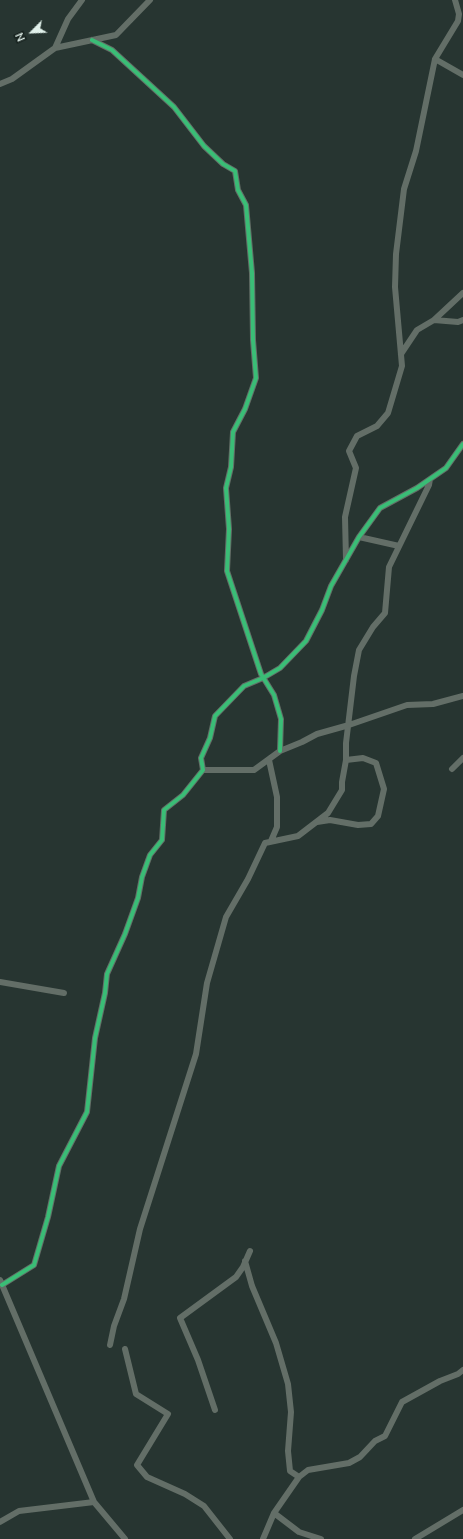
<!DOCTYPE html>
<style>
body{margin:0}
#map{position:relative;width:463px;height:1539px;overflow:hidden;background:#273531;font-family:"Nunito Sans",sans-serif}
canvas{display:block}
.north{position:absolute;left:12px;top:12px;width:40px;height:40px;-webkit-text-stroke:3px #141f1b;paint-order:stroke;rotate:246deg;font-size:11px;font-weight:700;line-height:16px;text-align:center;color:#e1f1eb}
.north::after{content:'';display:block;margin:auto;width:14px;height:18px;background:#e1f1eb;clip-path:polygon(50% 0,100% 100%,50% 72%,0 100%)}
</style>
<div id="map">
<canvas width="463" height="1539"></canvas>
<div class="north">N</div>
</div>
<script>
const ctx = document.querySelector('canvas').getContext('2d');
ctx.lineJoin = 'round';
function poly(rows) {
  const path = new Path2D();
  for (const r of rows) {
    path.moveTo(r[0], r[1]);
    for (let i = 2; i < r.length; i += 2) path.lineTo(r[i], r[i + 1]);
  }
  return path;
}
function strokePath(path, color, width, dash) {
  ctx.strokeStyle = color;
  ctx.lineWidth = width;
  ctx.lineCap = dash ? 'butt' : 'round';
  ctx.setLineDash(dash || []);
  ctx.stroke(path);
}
strokePath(poly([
 [92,40,112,50,174,107,204,146,223,164,235,171,238,190,246,205,252,273,253,340,256,378,245,409,233,432,231,467,226,488,229,529,227,571,261,674,274,695,281,719,280,751],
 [55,48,116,35,150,0],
 [435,59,463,75],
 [0,84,12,79,55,48,68,19,82,0],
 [434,320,458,322,463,320],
 [401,354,417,330,434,320,463,293],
 [359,537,399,546],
 [346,560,345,517,356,468,349,451,357,436,377,426,388,413,402,366,395,287,396,254,404,189,416,151,435,59,458,21,459,14,455,0],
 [269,760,277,797,277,827,271,841],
 [452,769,463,758],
 [203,770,254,770,280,751,302,742,317,734,349,725,407,705,433,704,463,696],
 [317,822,330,820,358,825,371,824,378,816,384,789,376,763,363,758,346,760],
 [0,982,64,993],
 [245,1261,252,1286,276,1343,288,1384,291,1412,288,1451,290,1471,299,1477],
 [0,1280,94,1502,125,1539],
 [2,1285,34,1265,48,1217,59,1166,87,1112,95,1038,105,993,107,974,125,934,138,898,142,877,150,855,162,840,164,810,183,795,203,770,201,758,210,738,215,716,244,686,263,678,280,668,306,641,322,610,331,586,359,537,380,508,417,488,446,468,463,444],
 [110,1345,114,1326,124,1299,140,1229,196,1054,207,983,226,917,248,879,265,843,298,836,328,813,342,790,342,782,346,760,346,743,354,676,359,650,373,627,385,613,389,567,429,485,430,479],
 [125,1349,136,1394,168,1414,137,1465,147,1477,185,1494,204,1506,230,1539],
 [215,1410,198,1360,180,1318,236,1277,243,1267,250,1251],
 [274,1513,299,1532,321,1539],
 [0,1522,19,1511,94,1502],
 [263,1539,274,1513,299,1477,308,1470,349,1463,360,1457,375,1441,385,1436,402,1402,440,1381,458,1374,463,1370],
 [415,1539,463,1510]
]), '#636e67', 6);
strokePath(poly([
 [92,40,112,50,174,107,204,146,223,164,235,171,238,190,246,205,252,273,253,340,256,378,245,409,233,432,231,467,226,488,229,529,227,571,261,674,274,695,281,719,280,751],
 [2,1285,34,1265,48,1217,59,1166,87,1112,95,1038,105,993,107,974,125,934,138,898,142,877,150,855,162,840,164,810,183,795,203,770,201,758,210,738,215,716,244,686,263,678,280,668,306,641,322,610,331,586,359,537,380,508,417,488,446,468,463,444]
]), '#3abd76', 4);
</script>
